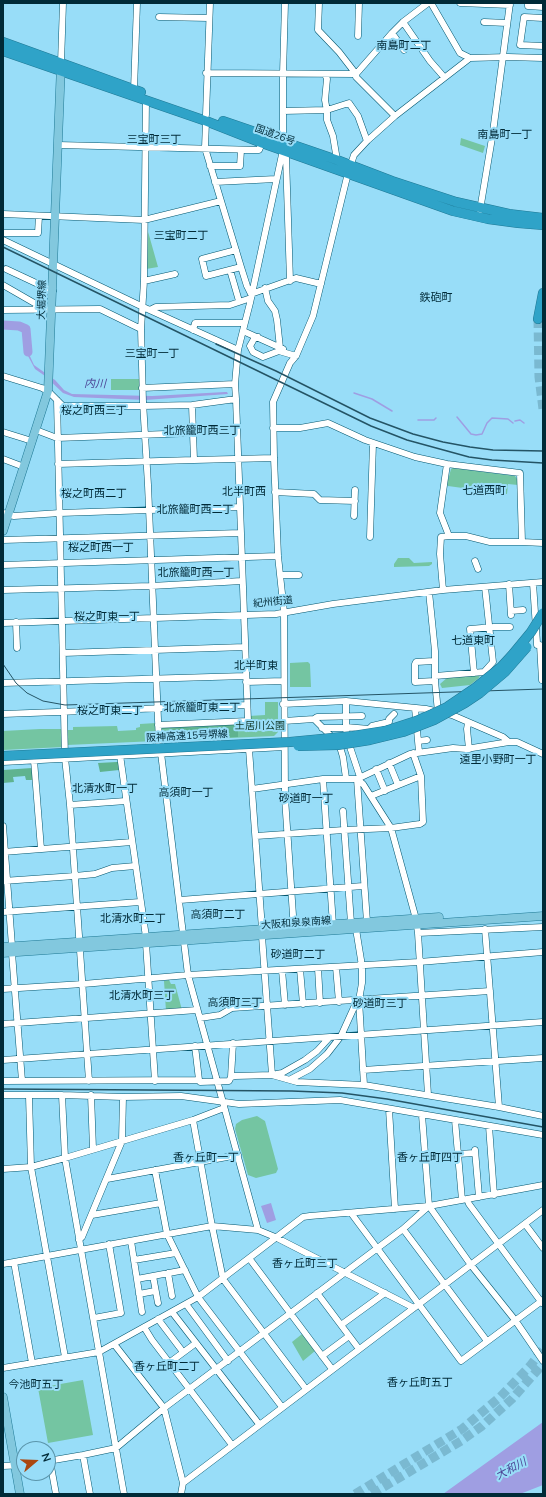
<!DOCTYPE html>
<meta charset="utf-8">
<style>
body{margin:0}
#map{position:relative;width:546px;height:1497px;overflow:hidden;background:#98ddf8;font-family:Mulish,sans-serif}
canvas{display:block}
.frame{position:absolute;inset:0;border:4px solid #002a37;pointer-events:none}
.north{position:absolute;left:16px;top:1441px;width:40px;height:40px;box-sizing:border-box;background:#98ddf8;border:1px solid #5b95ab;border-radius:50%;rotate:71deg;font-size:11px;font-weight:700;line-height:16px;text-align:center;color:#002a37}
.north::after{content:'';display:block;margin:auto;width:14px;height:18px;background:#ab4810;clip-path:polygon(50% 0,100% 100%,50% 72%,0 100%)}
</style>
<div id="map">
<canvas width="546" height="1497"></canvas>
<div class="frame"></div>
<div class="north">N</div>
</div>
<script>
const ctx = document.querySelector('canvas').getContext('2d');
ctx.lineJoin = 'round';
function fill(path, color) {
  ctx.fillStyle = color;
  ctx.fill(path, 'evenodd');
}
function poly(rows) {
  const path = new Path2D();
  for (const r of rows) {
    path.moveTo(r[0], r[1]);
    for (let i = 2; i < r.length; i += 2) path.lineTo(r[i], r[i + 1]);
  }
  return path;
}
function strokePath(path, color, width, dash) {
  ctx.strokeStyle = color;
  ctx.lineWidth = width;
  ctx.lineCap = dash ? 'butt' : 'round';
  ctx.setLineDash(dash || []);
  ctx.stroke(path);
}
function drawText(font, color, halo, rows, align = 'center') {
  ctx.font = font + ' Mulish,"Noto Sans JP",sans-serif';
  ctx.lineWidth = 4;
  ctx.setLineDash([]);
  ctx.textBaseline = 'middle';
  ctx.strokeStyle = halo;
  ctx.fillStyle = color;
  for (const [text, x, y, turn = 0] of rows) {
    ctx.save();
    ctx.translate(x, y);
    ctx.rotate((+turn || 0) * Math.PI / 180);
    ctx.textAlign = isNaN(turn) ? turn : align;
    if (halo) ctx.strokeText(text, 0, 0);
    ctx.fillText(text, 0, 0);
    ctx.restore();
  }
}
fill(poly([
 [461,138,485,146,483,153,460,145],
 [147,228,158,267,146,269],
 [111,379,139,379,140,390,111,390],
 [453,468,515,476,517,479,518,485,508,484,507,494,448,486,447,484,451,469],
 [398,558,409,558,414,563,432,562,432,564,429,566,394,567,394,564],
 [308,662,310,664,311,687,290,687,290,663],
 [480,675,479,678,470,685,442,688,440,684,448,677],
 [265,702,278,702,278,732,274,736,161,741,160,727,249,723,249,716,265,715],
 [156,723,156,741,67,745,67,730,73,730,73,727,117,726,118,731,136,730,136,728,140,727,140,724],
 [40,729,63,729,63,747,3,750,3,731],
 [169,980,171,984,175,984,182,1010,166,1011,164,981],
 [257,1116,265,1121,278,1169,276,1173,256,1178,248,1175,235,1129,236,1124,242,1120],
 [302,1334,315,1351,303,1361,292,1342],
 [83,1380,93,1435,48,1443,38,1388]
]), '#74c5a2');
fill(poly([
 [238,724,238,737,161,740,161,737,172,736,171,729,161,729,161,727],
 [117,762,118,762,119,770,100,772,98,763],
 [32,768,34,780,26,780,25,776,13,777,14,782,3,783,3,770]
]), '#5fb38f');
fill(poly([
 [26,341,28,341,29,354,34,365,55,380,64,390,72,394,152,396,225,392,227,392,228,394,145,400,74,397,63,393,45,376,35,369,28,356],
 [271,1203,276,1220,267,1223,261,1206],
 [543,1422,543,1485,520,1494,443,1494]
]), '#9f9ee2');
strokePath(poly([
 [354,393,372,399,392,411],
 [457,417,471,434,476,435,482,434,487,423,492,418,508,419,513,423],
 [418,420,434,420,436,418],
 [515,421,520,420,524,423]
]), '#9f9ee2', 1.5);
strokePath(poly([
 [3,325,19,326,26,329,28,352]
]), '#9f9ee2', 9);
strokePath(poly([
 [538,319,539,377,543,409],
 [355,1494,462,1429,500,1397,530,1366,543,1349],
 [372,1494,461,1441,482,1426,512,1399,543,1364]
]), '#7ab9d1', 9, [9, 4.5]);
const minor = poly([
 [319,3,318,30,339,52,356,74,356,77,395,116],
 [431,3,460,53,470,58],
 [460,3,510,5],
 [528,3,528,6,543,7],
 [159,17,209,18],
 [543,18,524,17,520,45,543,46],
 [403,22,430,61,444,77],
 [484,22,507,23],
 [392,33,404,50],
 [358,36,359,3],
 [61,63,63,3],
 [206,73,356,74,392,33,403,22,428,3],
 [325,74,327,79,325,100,327,111,327,120,333,136,337,160],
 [134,90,137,3],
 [146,100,144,281,141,329,143,402,148,485,159,743,161,753,188,975,258,1230],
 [283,111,327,110,349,103,358,116,367,141],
 [206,115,210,3],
 [206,121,205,148,241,267,247,286,251,294,296,278,321,284],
 [58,145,259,150,262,143],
 [283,151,286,157,290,281],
 [210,166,240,166,241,150],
 [215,182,276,179],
 [480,210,493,132,510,3],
 [3,214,144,220,221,201],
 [3,233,38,233,39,216],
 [3,240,143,307,238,350],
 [236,250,202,259,206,276,241,267],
 [6,269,53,291],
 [230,270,239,301],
 [144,281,175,274],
 [3,285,36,304,37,310],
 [265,288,268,301,275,311,277,320,280,348],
 [3,310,100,309,141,329],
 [150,310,156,307,230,305,251,298],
 [193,330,195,323,244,323],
 [243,331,283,349],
 [258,337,254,339,250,346,253,352,263,357,279,351,296,356],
 [3,376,42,388,48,391,63,406,143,406,192,405,236,399],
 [142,388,235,384],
 [57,400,65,758,70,805,89,1081],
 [192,405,193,433],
 [273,428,300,428,328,423,365,440,415,457,447,464,520,473,522,542],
 [36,430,57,438,193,433,194,460,274,458],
 [3,432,32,441],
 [3,459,24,467],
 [58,464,194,460],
 [447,464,440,513,449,536,466,536,490,542,522,542,543,543],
 [275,492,314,494,320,500,355,501],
 [3,513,14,516,60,513,240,507],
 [354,516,355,490],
 [370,537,373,443],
 [3,540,241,533],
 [475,561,478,569],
 [3,565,278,556],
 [280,575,299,575],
 [533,583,537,643,537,645,540,645,542,680],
 [509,584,511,615],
 [3,590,151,586,242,581],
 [443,590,440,554,441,537,449,536],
 [429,592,435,651,435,681,438,712],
 [511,611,523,610],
 [16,622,17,648],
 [3,623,276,614,333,604,443,590,543,582],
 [63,653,245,647],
 [434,661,416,662,415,664,415,682,435,681],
 [474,673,470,629,494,627,510,627],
 [435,676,484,672,493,662,485,587],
 [246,682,284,681],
 [3,683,246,676],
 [283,704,346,701,426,709,452,715,503,737,509,742,517,742,543,754],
 [415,708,419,752],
 [3,714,247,705],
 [314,719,317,717,362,716],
 [284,721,314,719,337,742,340,747,343,757,346,778],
 [468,723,467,729,469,749],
 [158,725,248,721,236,399,235,384,238,350,250,303,283,150,283,74,285,3],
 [346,727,369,729,372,726,389,722,389,719,394,714],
 [322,728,346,728,346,701],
 [346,728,347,738,360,777],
 [418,741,427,740],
 [249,749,262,929],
 [120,755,146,937],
 [34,760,41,849],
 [3,762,284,747],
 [389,763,398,785],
 [376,769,385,791],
 [323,779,333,925],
 [357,779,363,784,391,828,416,919,418,933,428,1095],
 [357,779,367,922],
 [252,789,323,779,357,779,410,754,453,748,466,749,509,742],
 [371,796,421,776],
 [70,805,126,801],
 [343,811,351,923],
 [3,826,12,946],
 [256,836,344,830,391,828,420,824,423,822,421,776,413,753],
 [3,852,132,842],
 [3,881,75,876,95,874,112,868,135,866],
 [180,900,363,886],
 [3,912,140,902],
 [356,929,362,966,362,983,359,1000,364,1085],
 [485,929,499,1107],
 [294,930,285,798,284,612,278,556,274,458,273,402,290,363,296,356,313,316,348,173,354,155,367,141,395,116,470,58,508,57,543,58],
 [418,933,543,927],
 [262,936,272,1075,282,1073,305,1060,317,1051,329,1038],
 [146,943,155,1081],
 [12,953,22,1081],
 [336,967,339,1002],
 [318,968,320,1003],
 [300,969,303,1004],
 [282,970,285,1005],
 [3,989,83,984,188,975,419,962,543,952],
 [200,1018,220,1015,232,1008,490,991],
 [3,1024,197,1010],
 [233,1043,231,1077,235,1076,272,1075,297,1082,364,1085,499,1107,543,1116],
 [195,1046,199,1080],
 [3,1060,543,1022],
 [363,1070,543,1058],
 [291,1079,310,1069,327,1054,341,1036,356,1003,359,1000],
 [3,1081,199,1080,200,1082,229,1081,231,1077],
 [3,1095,62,1095,123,1097,181,1096,239,1104,340,1100,543,1135],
 [91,1095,93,1149],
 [29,1096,31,1167,65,1357],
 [389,1109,395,1209],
 [422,1115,429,1206,471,1265,515,1320,543,1361],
 [193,1120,212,1226,223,1279,306,1389],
 [455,1120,462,1200],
 [489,1126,494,1195],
 [475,1150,479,1197],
 [458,1154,475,1153],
 [3,1169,31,1167,65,1158,193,1120,224,1108],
 [155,1170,167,1234,198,1297,282,1407],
 [107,1179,238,1155],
 [467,1199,469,1204,542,1303],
 [351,1213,461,1361,543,1300],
 [92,1215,161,1203],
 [525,1224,543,1248],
 [403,1229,487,1341],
 [79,1240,82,1237,122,1141,123,1097],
 [131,1241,142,1312],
 [249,1258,332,1369],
 [134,1260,176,1253],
 [14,1262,32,1363],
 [3,1264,212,1226,258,1230,275,1237,414,1308],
 [168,1273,172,1296],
 [153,1276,158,1303],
 [137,1279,185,1270],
 [317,1293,359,1349],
 [139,1294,155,1291],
 [186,1304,228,1361],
 [172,1312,259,1424],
 [94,1318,121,1313,109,1244],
 [158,1319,183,1352],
 [341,1325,385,1293],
 [144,1327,152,1340,232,1445],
 [114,1344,164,1408,183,1483,181,1494],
 [322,1356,349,1336],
 [169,1363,196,1343],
 [3,1368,99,1352,65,1158,62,1095],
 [83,1455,90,1494],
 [48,1461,83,1455,116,1448,164,1408,403,1229,429,1206],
 [50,1461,56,1494],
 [3,1466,24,1465],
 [183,1483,543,1210],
 [124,1494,99,1352,198,1297,303,1217,310,1216,429,1206,543,1185]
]);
const major = poly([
 [3,531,48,391,61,65],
 [3,947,439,917],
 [3,953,543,916],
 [3,1397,20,1494]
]);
const highway = poly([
 [3,42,141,92],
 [3,51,206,121,262,143,453,211,488,219,518,223,543,225],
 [223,121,337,160,392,181,456,202,509,214,543,218],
 [538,319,543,293]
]);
strokePath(minor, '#04576f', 7);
strokePath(major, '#1f7995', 9);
strokePath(highway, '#1f7995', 10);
strokePath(minor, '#fff', 6);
strokePath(major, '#82c8de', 8);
strokePath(highway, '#2fa3c8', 9);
strokePath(poly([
 [3,664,16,683,27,693,43,701,65,705,543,689]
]), '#245465', 1);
strokePath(poly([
 [3,247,371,426,407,440,469,457,492,460,543,463],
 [216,344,276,371,370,418,413,434,443,442,470,447,493,450,543,451],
 [3,1089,292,1091,342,1093,387,1099,543,1127]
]), '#245465', 1.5);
const highwayBridge = poly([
 [298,746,338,745,370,740,403,732,434,720,465,703,480,693,505,672,527,647],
 [3,756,290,742,353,736,385,731,416,721,432,714,447,707,475,688,501,667,512,655,531,632,543,613]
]);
strokePath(highwayBridge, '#1f7995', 10, []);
strokePath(highwayBridge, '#2fa3c8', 9);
drawText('10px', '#002a37', '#98ddf8', [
 ["国道26号",275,135,20],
 ["大堀堺線",42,300,-88],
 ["紀州街道",273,602,-6],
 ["阪神高速15号堺線",187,736,-3],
 ["大阪和泉泉南線",296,923,-4]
]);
drawText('10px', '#113728', '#98ddf8', [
 ["土居川公園",260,726]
]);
drawText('11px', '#002a37', '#98ddf8', [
 ["南島町二丁",404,46],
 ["南島町一丁",505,135],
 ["三宝町三丁",154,140],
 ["三宝町二丁",181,236],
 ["鉄砲町",436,298],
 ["三宝町一丁",152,354],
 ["桜之町西三丁",94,411],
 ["北旅籠町西三丁",202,431],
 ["七道西町",484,491],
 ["北半町西",244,492],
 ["桜之町西二丁",94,494],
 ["北旅籠町西二丁",195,510],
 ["桜之町西一丁",101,548],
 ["北旅籠町西一丁",196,573],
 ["桜之町東一丁",107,617],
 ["七道東町",473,641],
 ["北半町東",256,666],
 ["北旅籠町東二丁",202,708],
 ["桜之町東二丁",110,711],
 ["遠里小野町一丁",498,760],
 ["北清水町一丁",105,789],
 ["高須町一丁",186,793],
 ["砂道町一丁",306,799],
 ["高須町二丁",218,915],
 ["北清水町二丁",133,919],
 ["砂道町二丁",298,955],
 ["北清水町三丁",142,996],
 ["高須町三丁",235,1003],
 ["砂道町三丁",380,1004],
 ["香ヶ丘町一丁",206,1158],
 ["香ヶ丘町四丁",430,1158],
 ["香ヶ丘町三丁",305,1264],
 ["香ヶ丘町二丁",167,1367],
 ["香ヶ丘町五丁",420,1383],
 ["今池町五丁",36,1385]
]);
drawText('italic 11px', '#4d4596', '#98ddf8', [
 ["内川",95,384,1],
 ["大和川",511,1469,-28]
]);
</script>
